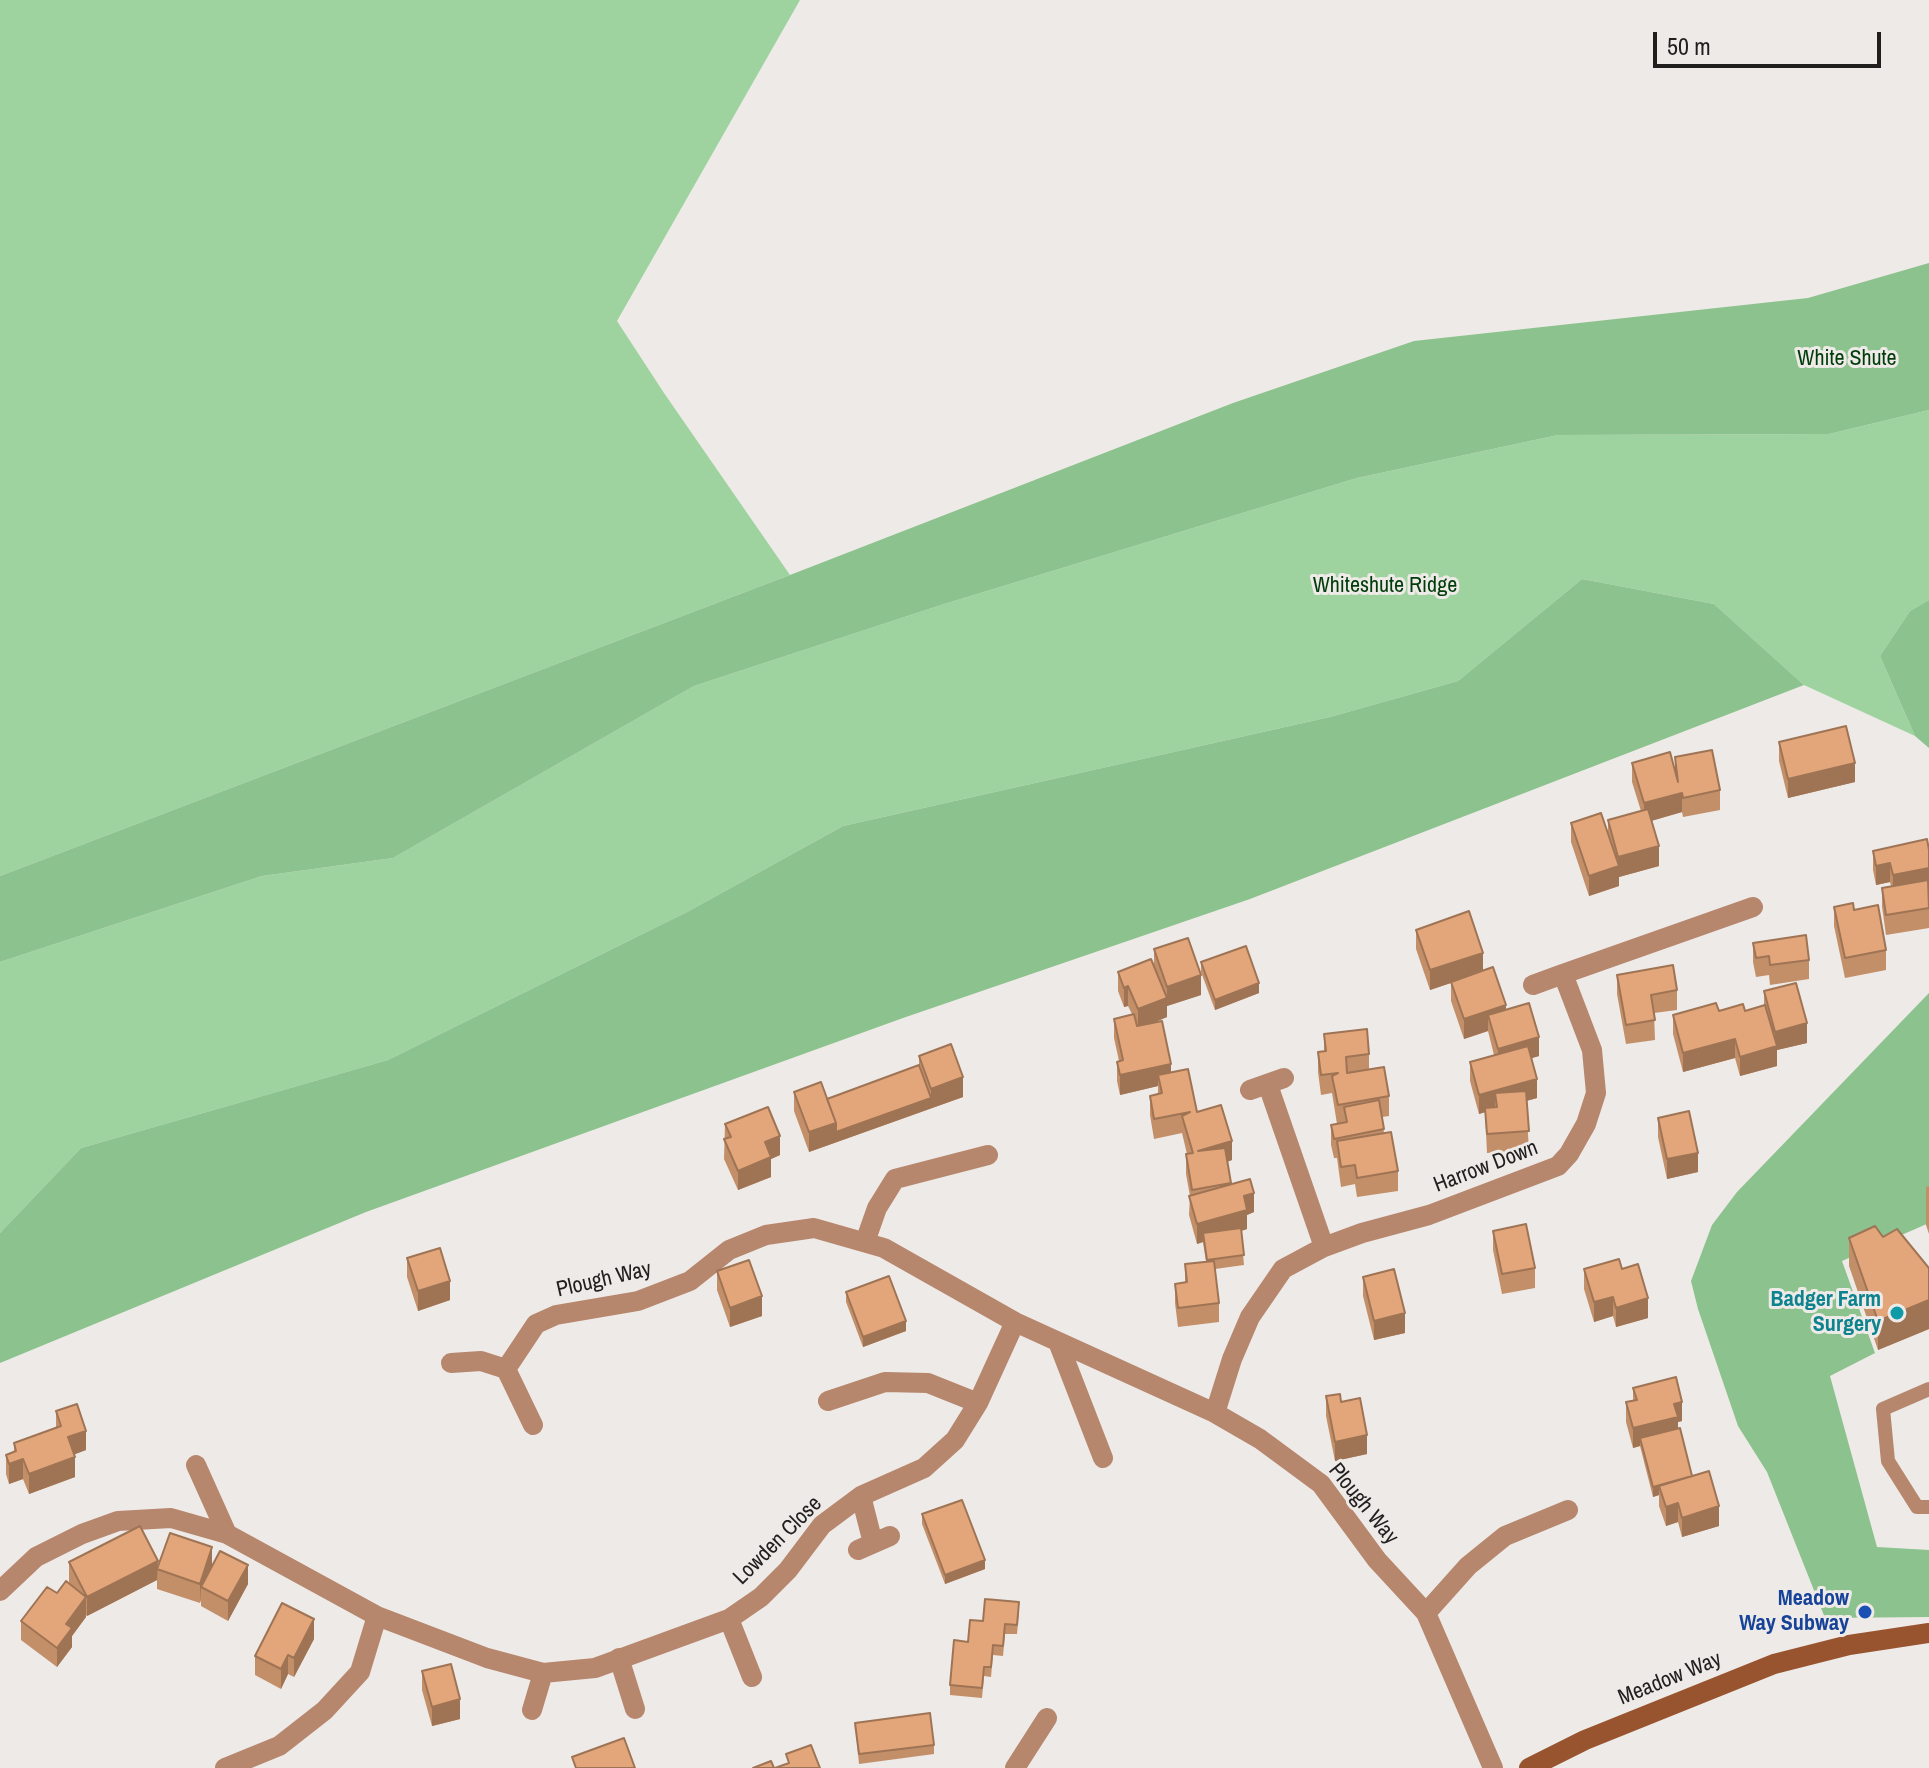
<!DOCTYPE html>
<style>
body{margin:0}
#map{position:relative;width:1929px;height:1768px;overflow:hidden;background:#eeeae7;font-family:"Archivo Narrow",sans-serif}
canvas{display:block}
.scale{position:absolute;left:1653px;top:32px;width:228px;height:36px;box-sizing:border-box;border:4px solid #201f1e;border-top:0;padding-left:10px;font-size:24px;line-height:28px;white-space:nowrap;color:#201f1e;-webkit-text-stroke:6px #eeeae7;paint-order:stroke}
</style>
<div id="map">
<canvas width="1929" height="1768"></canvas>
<div class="scale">50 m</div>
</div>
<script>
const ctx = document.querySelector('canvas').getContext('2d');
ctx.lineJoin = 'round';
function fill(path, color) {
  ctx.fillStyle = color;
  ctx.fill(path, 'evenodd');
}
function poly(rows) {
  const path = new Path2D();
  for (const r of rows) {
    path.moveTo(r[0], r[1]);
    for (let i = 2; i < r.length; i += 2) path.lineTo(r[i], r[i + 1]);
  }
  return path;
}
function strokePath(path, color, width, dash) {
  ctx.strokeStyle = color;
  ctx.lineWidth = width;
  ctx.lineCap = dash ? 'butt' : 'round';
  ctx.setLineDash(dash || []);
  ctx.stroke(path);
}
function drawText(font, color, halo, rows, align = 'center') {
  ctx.font = font + ' "Archivo Narrow",sans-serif';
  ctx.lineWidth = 6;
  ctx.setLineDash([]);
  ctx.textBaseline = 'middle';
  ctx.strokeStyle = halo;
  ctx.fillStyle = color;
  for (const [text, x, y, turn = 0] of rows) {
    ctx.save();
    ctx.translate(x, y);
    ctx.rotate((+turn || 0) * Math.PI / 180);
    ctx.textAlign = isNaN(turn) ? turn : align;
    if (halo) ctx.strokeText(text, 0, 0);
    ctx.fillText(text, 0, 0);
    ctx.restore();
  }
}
fill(poly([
 [0,0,800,0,617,321,664,393,790,575,0,876],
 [1929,410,1929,600,1910,611,1880,656,1915,736,1804,685,1714,604,1582,579,1458,681,1330,717,843,826,689,911,388,1060,81,1148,0,1233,0,962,262,876,393,858,694,686,941,605,1357,478,1558,435,1829,434]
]), '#9ed39f');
fill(poly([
 [1929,263,1929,410,1829,434,1558,435,1357,478,941,605,694,686,393,858,262,876,0,962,0,876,790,575,1233,403,1414,341,1808,298],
 [1582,579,1714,604,1804,685,1250,899,903,1018,366,1212,0,1363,0,1233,81,1148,388,1060,689,911,843,826,1330,717,1458,681],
 [1929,600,1929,748,1915,736,1880,656,1910,611],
 [1929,993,1929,1223,1842,1261,1875,1353,1830,1376,1877,1547,1929,1550,1929,1617,1825,1618,1767,1472,1738,1426,1698,1309,1691,1281,1712,1225,1737,1192]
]), '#8cc28d');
strokePath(poly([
 [1929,1389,1883,1409,1888,1461,1917,1507,1929,1507]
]), '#b6866d', 14);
strokePath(poly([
 [1533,985,1563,974],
 [1268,1085,1324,1247],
 [1250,1090,1284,1078],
 [865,1242,877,1208,895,1179,988,1155],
 [1058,1342,1103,1458],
 [451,1363,481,1361,506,1369,533,1425],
 [506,1369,536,1324,556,1315,638,1301,690,1281,729,1250,766,1235,814,1228,884,1248,1015,1322,1215,1413,1260,1439,1321,1484,1377,1560,1426,1613,1493,1768],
 [828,1401,885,1382,928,1383,978,1403],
 [1215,1413,1232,1359,1250,1317,1283,1269,1324,1247,1362,1233,1429,1215,1558,1166,1569,1154,1586,1124,1596,1093,1592,1050,1563,974,1753,907],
 [196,1465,227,1534],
 [861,1496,873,1543],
 [858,1550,890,1536],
 [0,1591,36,1557,82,1534,118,1521,171,1518,227,1534,377,1616,487,1658,543,1673,595,1668,729,1619,761,1597,788,1570,822,1525,861,1496,924,1468,955,1440,978,1403,1015,1322],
 [1426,1613,1468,1566,1505,1536,1568,1510],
 [729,1619,752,1677],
 [619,1658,635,1709],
 [532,1710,543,1673],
 [225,1768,279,1746,325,1710,360,1672,377,1616],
 [1015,1768,1047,1718]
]), '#b6866d', 20);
strokePath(poly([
 [1529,1768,1585,1740,1774,1664,1849,1645,1929,1633]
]), '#98542e', 20);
fill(poly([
 [1779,742,1855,782,1788,798,1779,761],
 [1675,757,1720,790,1720,810,1683,817,1682,812,1651,821,1659,866,1619,877,1619,886,1589,896,1571,842,1571,823,1608,835,1608,820,1641,811,1632,782,1632,763,1675,769],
 [1929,850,1929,928,1886,935,1882,907,1882,888,1891,886,1890,882,1876,885,1873,870,1873,851],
 [1834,907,1854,910,1886,950,1886,970,1845,978,1834,926],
 [1416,930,1483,970,1506,1010,1539,1056,1532,1058,1537,1098,1526,1101,1529,1150,1487,1153,1485,1112,1479,1114,1470,1081,1470,1062,1494,1055,1488,1031,1464,1039,1451,1001,1451,983,1430,990,1416,949],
 [1753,943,1809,960,1809,979,1770,985,1769,975,1756,977,1753,962],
 [1154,949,1201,995,1167,1006,1167,1017,1153,1023,1171,1072,1197,1112,1232,1160,1227,1162,1231,1184,1254,1212,1247,1215,1247,1229,1241,1231,1244,1265,1215,1269,1219,1303,1219,1322,1178,1327,1175,1303,1175,1284,1185,1283,1185,1264,1206,1262,1203,1242,1197,1244,1189,1215,1190,1196,1186,1174,1186,1154,1187,1154,1182,1133,1154,1139,1150,1115,1150,1096,1158,1094,1158,1086,1120,1095,1117,1081,1117,1062,1119,1061,1114,1038,1114,1019,1132,1014,1128,1006,1124,1007,1118,991,1118,972,1154,966],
 [1201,962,1259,993,1215,1010,1201,972],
 [1617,975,1677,990,1677,1010,1654,1013,1655,1040,1626,1044,1617,994],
 [1764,991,1807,1043,1777,1050,1777,1066,1740,1076,1735,1058,1683,1072,1673,1034,1673,1015,1719,1011,1745,1011,1764,1005],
 [1324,1034,1369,1054,1369,1069,1389,1096,1389,1116,1382,1117,1384,1133,1398,1171,1398,1191,1357,1197,1355,1184,1341,1187,1337,1158,1334,1158,1331,1145,1331,1125,1337,1124,1332,1093,1321,1095,1318,1072,1318,1052,1324,1052],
 [919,1056,963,1097,809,1152,794,1111,794,1092,827,1099,919,1065],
 [1658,1118,1698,1172,1667,1179,1658,1137],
 [725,1124,780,1155,771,1159,771,1177,738,1190,724,1159],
 [1929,1186,1929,1234,1926,1225,1926,1187],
 [1493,1231,1535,1268,1535,1288,1502,1294,1493,1250],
 [1883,1237,1929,1268,1929,1329,1878,1350,1849,1266,1849,1238],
 [407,1258,450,1300,418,1311,407,1277],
 [1584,1269,1622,1269,1648,1318,1616,1327,1613,1316,1594,1322,1584,1289],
 [717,1271,762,1316,730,1327,717,1290],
 [1363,1277,1405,1333,1374,1340,1363,1296],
 [846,1292,906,1331,863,1347,846,1302],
 [1633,1388,1682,1421,1678,1422,1678,1429,1692,1476,1719,1526,1682,1537,1678,1522,1666,1526,1659,1506,1659,1495,1653,1497,1640,1446,1633,1448,1626,1422,1626,1402,1633,1400],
 [1326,1396,1341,1402,1367,1454,1335,1461,1326,1416],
 [56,1411,86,1450,74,1454,75,1477,29,1494,23,1479,9,1484,6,1474,6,1455,14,1452,14,1443,56,1427],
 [922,1514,985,1569,945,1584,922,1524],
 [69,1562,158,1568,212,1565,248,1584,228,1621,201,1606,201,1600,200,1603,157,1589,157,1580,87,1616,86,1615,86,1617,72,1636,72,1647,57,1667,21,1640,21,1621,57,1593,71,1586,69,1582],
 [1019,1612,1017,1634,1005,1634,1003,1656,993,1655,991,1677,984,1676,982,1698,950,1695,950,1685,968,1642,983,1621],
 [314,1639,294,1677,288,1674,281,1689,255,1675,255,1656],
 [422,1671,460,1719,432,1726,422,1690],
 [855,1723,934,1745,934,1754,859,1764]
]), '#c38f69');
fill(poly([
 [1855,763,1855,782,1788,798,1788,779],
 [1682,793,1682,812,1644,823,1644,803],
 [1659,846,1659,866,1619,877,1619,886,1589,896,1589,876,1618,867,1618,857],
 [1890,863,1890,882,1876,885,1876,866],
 [1929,868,1929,887,1893,894,1893,875],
 [1483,953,1483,972,1430,990,1430,970],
 [1201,975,1201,995,1167,1006,1167,1017,1138,1029,1138,1009,1167,998,1167,987],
 [1259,983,1259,993,1215,1010,1215,1000],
 [1128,986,1128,1006,1124,1007,1124,988],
 [1506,1005,1506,1024,1488,1015,1488,1031,1464,1039,1464,1019],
 [1807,1023,1807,1043,1777,1050,1777,1066,1740,1076,1740,1057,1775,1047,1775,1032],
 [1539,1037,1539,1056,1498,1068,1498,1049],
 [1735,1039,1735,1058,1683,1072,1683,1053],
 [1171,1064,1171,1083,1158,1075,1158,1086,1120,1095,1120,1075],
 [963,1077,963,1097,809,1152,809,1132,836,1123,931,1098,931,1089],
 [1537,1079,1537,1098,1497,1109,1495,1093,1495,1109,1479,1114,1479,1095],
 [780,1136,780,1155,771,1159,771,1177,738,1190,738,1171,765,1142],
 [1232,1141,1232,1160,1198,1171,1198,1151],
 [1698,1153,1698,1172,1667,1179,1667,1159],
 [1254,1193,1254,1212,1247,1215,1247,1229,1205,1242,1203,1233,1203,1242,1197,1244,1197,1224,1244,1196],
 [450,1281,450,1300,418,1311,418,1291],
 [762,1296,762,1316,730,1327,730,1308],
 [1613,1297,1613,1316,1594,1322,1594,1302],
 [1648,1298,1648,1318,1616,1327,1616,1308],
 [1929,1300,1929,1329,1878,1350,1878,1321],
 [1405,1313,1405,1333,1374,1340,1374,1321],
 [906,1321,906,1331,863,1347,863,1337],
 [1682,1402,1682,1421,1678,1422,1678,1436,1640,1438,1640,1446,1633,1448,1633,1428,1674,1404],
 [86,1431,86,1450,68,1457,68,1437],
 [1367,1435,1367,1454,1335,1461,1335,1442],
 [75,1457,75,1477,29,1494,29,1474],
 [23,1459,23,1479,9,1484,9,1464],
 [1692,1477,1659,1486,1659,1495,1653,1497,1653,1487],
 [1678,1503,1678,1522,1666,1526,1666,1507],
 [1719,1506,1719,1526,1682,1537,1682,1518],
 [212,1547,212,1567,201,1587,200,1603,200,1584],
 [985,1560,985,1569,945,1584,945,1575],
 [158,1561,157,1580,87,1616,87,1597],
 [248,1565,248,1584,228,1621,228,1601],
 [86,1597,86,1617,72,1636,72,1647,57,1667,57,1648,66,1624],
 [314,1619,314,1639,294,1677,294,1658],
 [288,1655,288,1674,281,1689,281,1669],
 [460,1699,460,1719,432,1726,432,1707]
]), '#9f7455');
const building = poly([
 [1846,726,1855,763,1788,779,1779,742,1846,726],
 [1712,750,1720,790,1683,798,1682,793,1644,803,1632,763,1670,752,1678,782,1675,757,1712,750],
 [1648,809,1659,846,1618,857,1608,820,1648,809],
 [1601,813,1619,866,1589,876,1571,823,1601,813],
 [1927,839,1929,850,1929,868,1893,875,1890,863,1876,866,1873,851,1927,839],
 [1928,880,1929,908,1886,915,1882,888,1928,880],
 [1853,903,1854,910,1878,905,1886,950,1845,958,1834,907,1853,903],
 [1469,911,1483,953,1430,970,1416,930,1469,911],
 [1806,935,1809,960,1770,965,1769,956,1756,958,1753,943,1806,935],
 [1188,938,1201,975,1167,987,1154,949,1188,938],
 [1246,946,1259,983,1215,1000,1201,962,1246,946],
 [1151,959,1167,998,1138,1009,1128,986,1124,988,1118,972,1151,959],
 [1673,965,1677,990,1651,995,1655,1020,1626,1025,1617,975,1673,965],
 [1493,967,1506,1005,1464,1019,1451,982,1493,967],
 [1796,983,1807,1023,1775,1032,1764,991,1796,983],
 [1529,1003,1539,1037,1498,1049,1488,1015,1529,1003],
 [1716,1003,1719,1011,1743,1004,1745,1011,1765,1005,1777,1046,1740,1057,1735,1039,1683,1053,1673,1015,1716,1003],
 [1134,1014,1137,1026,1162,1021,1171,1064,1120,1075,1117,1062,1123,1060,1114,1019,1134,1014],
 [1367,1029,1369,1054,1346,1057,1347,1073,1384,1067,1389,1096,1338,1105,1332,1076,1338,1073,1321,1075,1318,1052,1326,1051,1324,1034,1367,1029],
 [951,1044,963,1077,931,1089,919,1056,951,1044],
 [1528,1046,1537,1079,1479,1095,1470,1062,1528,1046],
 [919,1065,931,1098,836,1132,836,1123,827,1099,919,1065],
 [1188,1069,1197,1112,1221,1105,1232,1141,1198,1151,1225,1148,1231,1183,1192,1190,1186,1154,1193,1153,1182,1116,1190,1112,1154,1119,1150,1096,1162,1093,1158,1075,1188,1069],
 [821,1082,836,1123,809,1132,794,1092,821,1082],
 [1526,1091,1529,1131,1487,1134,1485,1108,1497,1107,1495,1093,1526,1091],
 [1379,1100,1384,1129,1334,1139,1331,1125,1347,1122,1344,1107,1379,1100],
 [768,1107,780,1136,765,1142,771,1157,738,1171,724,1139,731,1137,725,1124,768,1107],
 [1689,1111,1698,1153,1667,1159,1658,1118,1689,1111],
 [1391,1132,1398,1171,1357,1178,1355,1165,1341,1167,1337,1141,1391,1132],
 [1250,1179,1254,1193,1244,1196,1247,1210,1197,1224,1189,1196,1250,1179],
 [1526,1224,1535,1268,1502,1274,1493,1231,1526,1224],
 [1875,1226,1883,1237,1897,1229,1929,1268,1929,1300,1878,1321,1849,1238,1875,1226],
 [1241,1228,1244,1255,1207,1260,1203,1233,1241,1228],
 [440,1248,450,1281,418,1291,407,1258,440,1248],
 [1619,1259,1622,1269,1638,1264,1648,1298,1616,1308,1613,1297,1594,1302,1584,1269,1619,1259],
 [749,1260,762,1296,730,1308,717,1271,749,1260],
 [1214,1261,1219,1303,1178,1308,1175,1284,1187,1282,1185,1264,1214,1261],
 [1394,1269,1405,1313,1374,1321,1363,1277,1394,1269],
 [889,1276,906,1321,863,1337,846,1292,889,1276],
 [1676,1377,1682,1402,1674,1404,1678,1417,1633,1428,1626,1402,1637,1400,1633,1388,1676,1377],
 [1340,1394,1341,1402,1360,1398,1367,1435,1335,1442,1326,1396,1340,1394],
 [77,1404,86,1431,68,1437,75,1457,29,1474,23,1459,9,1464,6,1455,16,1451,14,1443,61,1426,56,1411,77,1404],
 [1680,1428,1692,1476,1653,1487,1640,1438,1680,1428],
 [1709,1471,1719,1506,1682,1518,1678,1503,1666,1507,1659,1486,1709,1471],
 [962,1500,985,1560,945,1575,922,1514,962,1500],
 [140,1526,158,1561,87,1597,69,1562,140,1526],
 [170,1533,212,1547,200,1584,157,1569,170,1533],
 [220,1551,248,1565,228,1601,201,1587,220,1551],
 [66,1581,86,1597,66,1624,72,1628,57,1648,21,1621,47,1587,57,1593,66,1581],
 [985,1599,1019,1602,1017,1625,1005,1624,1003,1646,993,1645,991,1667,984,1667,982,1688,950,1685,954,1640,968,1642,970,1620,983,1621,985,1599],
 [282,1603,314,1619,294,1658,288,1655,281,1669,255,1656,282,1603],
 [451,1664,460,1699,432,1707,422,1671,451,1664],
 [930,1713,934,1745,859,1754,855,1723,930,1713],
 [624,1738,635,1768,576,1768,572,1757,624,1738],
 [811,1745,820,1768,775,1768,789,1763,786,1754,811,1745],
 [771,1761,774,1768,753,1768,771,1761]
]);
fill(building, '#e3a67a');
strokePath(building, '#9f7455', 2);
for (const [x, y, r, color] of [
 [1897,1313,8,"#0f9aa8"],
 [1865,1612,8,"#1a4fb4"]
]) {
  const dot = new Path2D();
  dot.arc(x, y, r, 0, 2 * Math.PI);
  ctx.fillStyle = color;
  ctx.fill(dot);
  strokePath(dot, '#eeeae7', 3);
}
drawText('22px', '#003d0a', '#eeeae7', [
 ["White Shute",1847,359],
 ["Whiteshute Ridge",1385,586]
]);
drawText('22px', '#201f1e', '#eeeae7', [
 ["Harrow Down",1486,1167,-21],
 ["Plough Way",604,1280,-13],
 ["Plough Way",1363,1504,51],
 ["Lowden Close",778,1541,-45],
 ["Meadow Way",1670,1679,-22]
]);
drawText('bold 22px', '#0d838f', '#eeeae7', [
 ["Badger Farm",1881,1300],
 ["Surgery",1881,1325]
], 'right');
drawText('bold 22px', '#164399', '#eeeae7', [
 ["Meadow",1849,1599],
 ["Way Subway",1849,1624]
], 'right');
</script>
